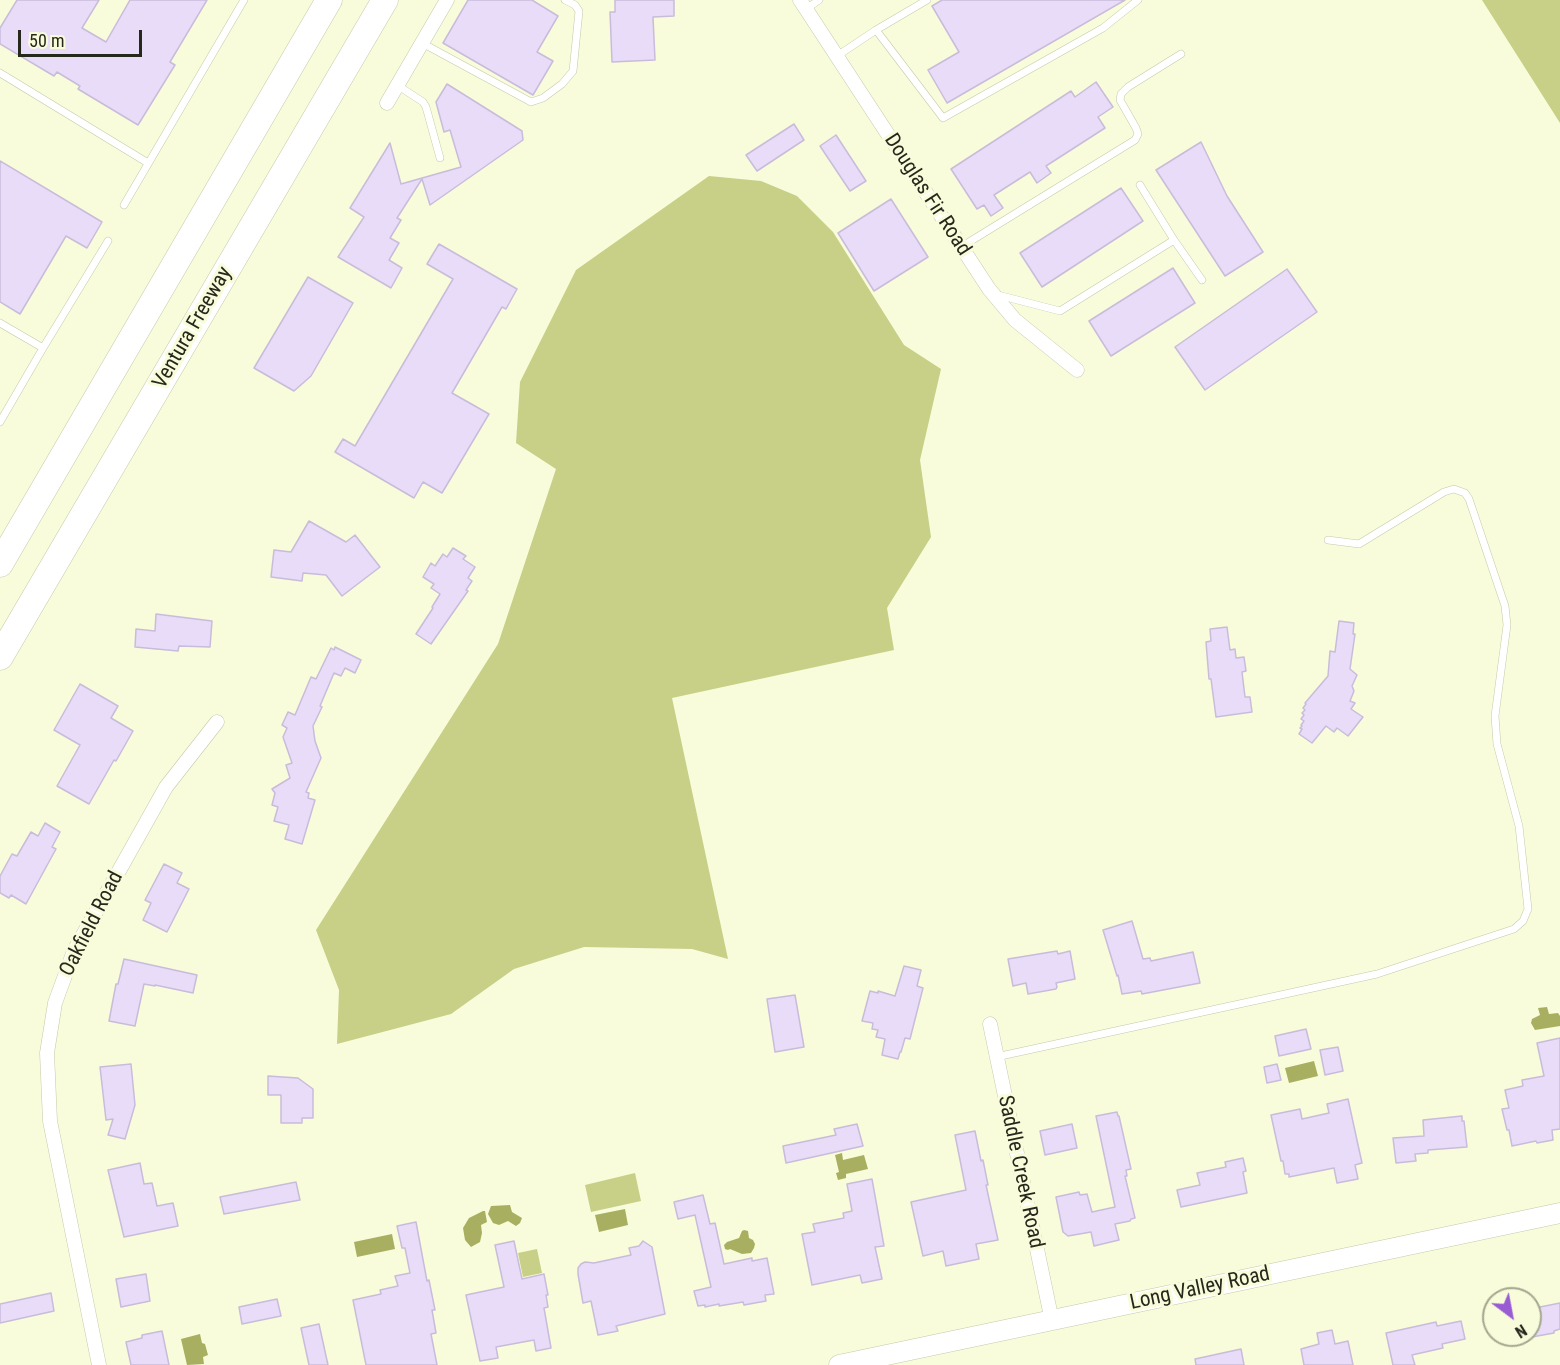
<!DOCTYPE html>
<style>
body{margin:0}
#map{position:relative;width:1560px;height:1365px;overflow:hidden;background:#f8fcdb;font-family:"Roboto Condensed",sans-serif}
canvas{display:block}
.north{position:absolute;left:1482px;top:1287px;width:60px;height:60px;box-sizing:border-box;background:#f8fcdb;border:2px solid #a4a78f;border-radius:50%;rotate:148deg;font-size:16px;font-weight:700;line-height:24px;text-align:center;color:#27281c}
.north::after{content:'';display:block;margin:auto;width:21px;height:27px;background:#995cd3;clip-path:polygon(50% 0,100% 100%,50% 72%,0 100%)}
.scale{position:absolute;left:18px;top:30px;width:124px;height:27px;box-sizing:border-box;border:3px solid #27281c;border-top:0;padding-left:8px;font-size:18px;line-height:21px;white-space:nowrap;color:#27281c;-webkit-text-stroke:4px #f8fcdb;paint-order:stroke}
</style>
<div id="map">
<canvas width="1560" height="1365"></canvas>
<div class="north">N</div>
<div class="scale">50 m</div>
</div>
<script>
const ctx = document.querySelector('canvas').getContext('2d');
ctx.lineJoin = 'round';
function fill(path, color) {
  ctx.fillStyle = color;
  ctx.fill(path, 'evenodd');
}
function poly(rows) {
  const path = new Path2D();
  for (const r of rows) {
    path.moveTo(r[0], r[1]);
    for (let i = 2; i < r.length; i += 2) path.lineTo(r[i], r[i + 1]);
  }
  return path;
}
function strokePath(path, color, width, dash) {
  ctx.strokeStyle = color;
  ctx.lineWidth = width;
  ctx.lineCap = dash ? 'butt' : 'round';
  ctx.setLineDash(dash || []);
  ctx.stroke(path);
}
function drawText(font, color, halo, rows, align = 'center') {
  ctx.font = font + ' "Roboto Condensed",sans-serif';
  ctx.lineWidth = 6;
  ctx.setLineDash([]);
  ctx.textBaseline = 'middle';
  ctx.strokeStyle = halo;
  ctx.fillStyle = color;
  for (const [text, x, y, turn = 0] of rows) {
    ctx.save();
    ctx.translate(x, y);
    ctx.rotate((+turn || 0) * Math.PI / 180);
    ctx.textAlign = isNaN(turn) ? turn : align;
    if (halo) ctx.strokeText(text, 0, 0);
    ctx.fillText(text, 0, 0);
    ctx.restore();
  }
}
fill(poly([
 [1482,0,1560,0,1560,123],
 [709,176,761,181,797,196,833,232,904,345,941,369,920,460,931,537,887,608,894,650,672,698,728,959,692,949,584,947,514,969,451,1014,337,1044,339,990,316,930,498,644,556,469,516,443,520,382,576,270],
 [635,1173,641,1201,591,1212,585,1185],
 [537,1249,542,1273,523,1277,518,1253]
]), '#c8cf87');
fill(poly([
 [1547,1007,1549,1014,1558,1013,1560,1016,1560,1026,1535,1030,1531,1023,1532,1019,1540,1015,1538,1008],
 [1314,1061,1318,1076,1289,1083,1285,1068],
 [842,1153,843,1160,864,1155,868,1169,846,1174,846,1178,838,1180,836,1173,839,1172,835,1155],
 [510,1205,512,1212,522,1218,520,1223,516,1226,508,1221,499,1225,493,1223,488,1214,491,1206],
 [625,1209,628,1225,599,1232,595,1215],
 [483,1211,485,1211,487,1222,481,1225,482,1233,480,1242,471,1247,465,1240,463,1228,469,1218],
 [744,1230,748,1231,749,1238,753,1240,755,1244,754,1248,751,1253,742,1254,730,1249,728,1250,725,1249,724,1245,727,1242,739,1238,742,1231],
 [392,1234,395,1249,357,1257,354,1242],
 [200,1334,202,1343,205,1344,208,1355,203,1357,204,1364,187,1365,181,1339]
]), '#a9af60');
const building = poly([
 [17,0,99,0,82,28,106,42,130,0,207,0,170,62,175,65,138,125,78,89,80,86,57,72,54,76,0,44,0,28,17,0],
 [468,0,532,0,558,16,537,52,553,61,533,95,443,43,468,0],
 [615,0,674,0,674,16,653,17,655,60,612,62,610,12,615,12,615,0],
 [942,0,1125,0,947,103,928,70,959,52,932,6,942,0],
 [1096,82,1113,107,1098,117,1105,128,1046,166,1051,173,1037,183,1030,172,994,195,1003,208,991,216,984,205,977,209,951,169,1071,91,1075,97,1096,82],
 [447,84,522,131,523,140,430,205,422,179,397,218,401,220,390,238,399,243,389,260,402,268,391,288,338,257,364,217,350,208,390,143,401,184,461,167,450,130,444,132,436,102,447,84],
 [794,124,804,140,757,171,746,155,794,124],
 [836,135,866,181,850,191,820,146,836,135],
 [1201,142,1227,196,1263,252,1225,276,1156,170,1201,142],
 [0,161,102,222,87,248,66,236,20,314,0,302,0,161],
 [1121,188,1143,221,1042,287,1020,253,1121,188],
 [891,199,928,257,874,291,838,233,891,199],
 [439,244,517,289,506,309,502,307,452,393,489,414,442,493,423,482,414,498,335,452,343,439,355,446,453,279,427,264,439,244],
 [1173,268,1195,303,1111,356,1089,321,1173,268],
 [1287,269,1317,312,1205,390,1175,347,1287,269],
 [308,277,353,303,311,376,294,391,254,368,308,277],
 [309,521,346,542,355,535,380,567,342,596,326,575,303,573,302,581,271,577,274,550,291,552,309,521],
 [453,548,466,556,463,559,475,567,468,578,472,581,466,590,468,591,431,644,416,634,433,608,432,607,440,594,431,588,434,584,423,577,431,563,435,566,443,554,447,557,453,548],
 [156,614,212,621,210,647,179,646,178,651,135,647,136,629,155,631,156,614],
 [1339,621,1354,623,1353,634,1355,634,1350,669,1357,675,1352,686,1354,691,1350,701,1355,703,1351,709,1363,717,1348,736,1337,728,1334,732,1326,726,1312,743,1299,734,1302,729,1300,728,1302,726,1301,725,1304,721,1301,719,1304,715,1302,713,1305,710,1303,708,1306,704,1305,703,1328,676,1330,651,1335,652,1339,621],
 [1227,627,1230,650,1235,649,1236,658,1244,657,1246,671,1242,672,1245,697,1250,697,1252,712,1216,717,1211,679,1209,679,1206,642,1211,641,1210,629,1227,627],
 [335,647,361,660,355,673,345,668,341,676,334,673,320,706,322,707,313,726,315,741,321,758,306,792,309,793,308,798,315,800,302,844,285,839,289,825,274,821,278,807,272,805,275,793,272,789,290,778,286,765,292,763,283,737,287,728,282,725,288,712,295,715,311,677,316,679,331,648,334,650,335,647],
 [80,684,118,706,111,718,133,731,116,761,114,760,89,804,57,786,80,745,54,730,80,684],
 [45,823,60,832,52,847,56,849,26,904,11,895,9,898,0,893,0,876,12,854,17,856,31,832,38,836,45,823],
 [164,864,182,873,177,883,189,889,167,932,143,920,151,903,145,900,164,864],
 [1132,921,1143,959,1150,958,1151,961,1193,952,1200,983,1142,994,1141,991,1122,994,1118,975,1117,976,1103,930,1132,921],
 [1057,951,1058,954,1070,951,1075,979,1056,983,1057,987,1056,989,1028,994,1026,983,1013,986,1008,959,1057,951],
 [124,959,197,975,193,993,155,985,155,986,144,984,135,1026,109,1021,116,984,118,984,124,959],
 [904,966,921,970,917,986,923,988,910,1039,905,1038,901,1052,900,1052,898,1059,882,1055,885,1039,876,1037,878,1030,872,1029,873,1023,862,1021,870,991,878,993,878,991,895,996,904,966],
 [795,995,804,1047,775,1052,767,999,795,995],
 [1306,1029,1311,1049,1279,1056,1275,1036,1306,1029],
 [1560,1038,1560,1129,1552,1130,1553,1140,1537,1143,1536,1141,1512,1146,1509,1130,1507,1130,1502,1109,1509,1108,1505,1090,1523,1086,1522,1080,1544,1076,1537,1043,1560,1038],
 [1338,1047,1343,1071,1325,1075,1320,1050,1338,1047],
 [131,1064,135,1105,125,1139,108,1135,113,1119,106,1120,100,1067,131,1064],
 [1277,1064,1281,1080,1267,1083,1264,1067,1277,1064],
 [268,1076,298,1078,313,1089,313,1118,302,1118,302,1123,281,1123,281,1095,268,1095,268,1076],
 [1348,1099,1362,1163,1355,1165,1358,1179,1337,1183,1334,1168,1289,1177,1289,1174,1285,1174,1283,1161,1281,1161,1271,1115,1300,1109,1302,1119,1329,1113,1327,1104,1348,1099],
 [1117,1112,1118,1116,1119,1116,1131,1169,1126,1170,1127,1176,1125,1176,1135,1218,1131,1219,1130,1221,1115,1224,1119,1240,1094,1246,1091,1232,1068,1236,1063,1232,1056,1197,1079,1192,1080,1195,1087,1194,1092,1212,1115,1207,1096,1116,1117,1112],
 [1462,1116,1462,1121,1464,1121,1467,1147,1428,1150,1428,1153,1415,1154,1416,1161,1396,1163,1393,1138,1424,1136,1423,1120,1462,1116],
 [857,1124,863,1146,786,1163,783,1146,836,1135,834,1129,857,1124],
 [1072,1124,1077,1148,1045,1155,1040,1131,1072,1124],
 [975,1131,981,1161,983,1160,988,1185,986,1185,998,1240,976,1244,979,1259,946,1266,943,1251,923,1256,911,1202,966,1190,955,1135,975,1131],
 [1243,1158,1246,1171,1243,1172,1247,1193,1181,1207,1177,1190,1200,1185,1197,1173,1226,1167,1225,1162,1243,1158],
 [140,1163,144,1184,152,1183,157,1206,173,1203,178,1226,124,1237,108,1170,140,1163],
 [872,1179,884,1246,875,1247,882,1279,862,1283,860,1275,812,1285,802,1234,815,1232,813,1224,844,1218,843,1213,852,1211,847,1184,872,1179],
 [296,1182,300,1200,224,1214,220,1197,296,1182],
 [703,1195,710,1224,715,1223,724,1264,752,1258,752,1261,767,1258,774,1294,765,1295,766,1301,744,1305,743,1302,719,1306,719,1304,705,1307,705,1305,698,1306,694,1291,711,1287,695,1215,678,1219,674,1202,703,1195],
 [416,1222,427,1281,429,1280,435,1310,432,1310,436,1333,431,1334,437,1365,366,1365,353,1300,381,1294,380,1290,398,1286,395,1276,410,1273,405,1248,402,1248,397,1226,416,1222],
 [514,1241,522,1279,544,1274,548,1295,546,1295,548,1307,544,1308,551,1348,536,1351,534,1340,496,1347,498,1358,480,1361,466,1295,504,1287,495,1245,514,1241],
 [643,1241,652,1247,665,1314,616,1326,618,1331,598,1335,591,1301,583,1303,578,1274,578,1268,581,1264,585,1262,594,1263,631,1255,629,1248,639,1246,643,1241],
 [146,1274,150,1301,121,1307,116,1279,146,1274],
 [51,1293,54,1311,0,1323,0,1304,51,1293],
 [277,1299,281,1316,242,1324,239,1307,277,1299],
 [1560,1303,1560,1329,1554,1331,1554,1333,1532,1337,1530,1327,1530,1309,1560,1303],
 [1461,1321,1465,1339,1442,1344,1443,1348,1412,1355,1415,1365,1393,1365,1386,1333,1436,1322,1437,1326,1461,1321],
 [319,1324,328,1365,309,1365,301,1328,319,1324],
 [1332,1330,1335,1344,1348,1341,1353,1365,1304,1365,1301,1349,1319,1344,1317,1333,1332,1330],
 [162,1331,169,1365,131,1365,126,1342,142,1338,142,1335,162,1331],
 [1241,1349,1244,1365,1196,1365,1195,1359,1241,1349]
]);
fill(building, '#e8dcf9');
strokePath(building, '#c9bcda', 1.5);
const lane = poly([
 [806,9,819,0],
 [876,30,943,118,1103,28,1138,0],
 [422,43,531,102,543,98,562,84,573,71,579,11,575,5,565,0],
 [837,56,876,30,927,0],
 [0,73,148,163],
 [397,85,423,102,426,107,440,158],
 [124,205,244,0],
 [1174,240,1202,280],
 [961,247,1135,140,1138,134,1136,128,1120,100,1121,94,1128,87,1181,54],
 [998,295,1060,311,1174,240,1140,185],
 [0,323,43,348],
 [0,422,43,348,108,241],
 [996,1057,1377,974,1514,929,1523,921,1528,909,1519,826,1497,744,1495,716,1507,625,1505,606,1469,499,1465,493,1454,489,1444,492,1359,544,1328,540]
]);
const street = poly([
 [800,0,989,289,1015,320,1077,370],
 [387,103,447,0],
 [990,1024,1052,1321],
 [99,1365,50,1121,47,1053,55,1003,74,951,166,787,217,722]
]);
const secondary = poly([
 [839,1365,1560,1213]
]);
const highway = poly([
 [0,564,329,0],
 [0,657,385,0]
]);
strokePath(lane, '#c6c9aa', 8);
strokePath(street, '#c6c9aa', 15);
strokePath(secondary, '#c6c9aa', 21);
strokePath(highway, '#c6c9aa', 27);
strokePath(lane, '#fff', 7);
strokePath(street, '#fff', 14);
strokePath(secondary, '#fff', 20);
strokePath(highway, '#fff', 26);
drawText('21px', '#27281c', '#f8fcdb', [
 ["Douglas Fir Road",927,195,57],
 ["Ventura Freeway",193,328,-60],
 ["Oakfield Road",92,924,-63],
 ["Saddle Creek Road",1020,1172,78],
 ["Long Valley Road",1200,1289,-12]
]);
</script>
